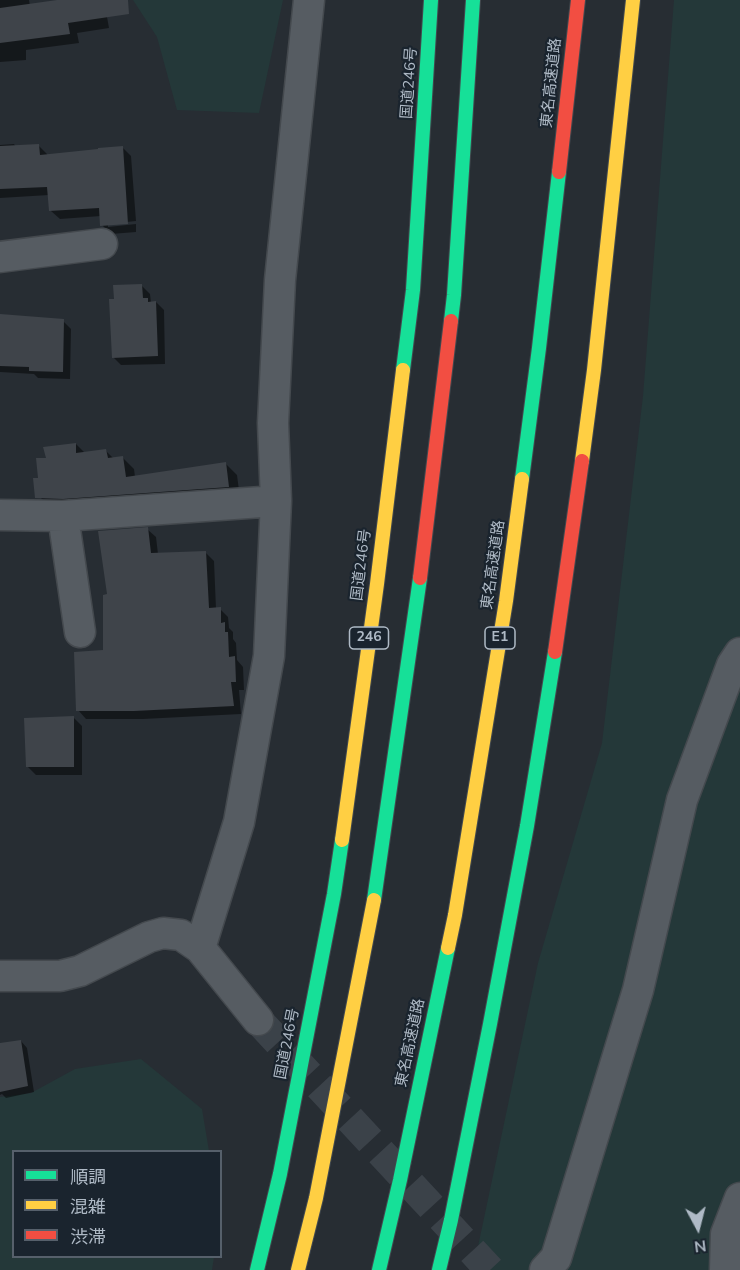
<!DOCTYPE html>
<meta charset="utf-8">
<style>
body{margin:0}
#map{position:relative;width:740px;height:1270px;overflow:hidden;background:#272d33;font-family:"Nunito Sans","Noto Sans JP",sans-serif}
canvas{display:block}
.legend{position:absolute;left:12px;top:1150px;width:210px;height:108px;box-sizing:border-box;background:#1a242e;border:2px solid #56606b;margin:0;padding:8px 10px;list-style:none;font-size:18px;color:#afbac6}
.legend li{display:flex;align-items:center;gap:12px;height:30px}
.legend b{width:30px;border:2px solid #56606b}
.north{position:absolute;left:668px;top:1198px;width:60px;height:60px;-webkit-text-stroke:4px #1a242e;paint-order:stroke;rotate:173deg;font-size:16px;font-weight:700;line-height:24px;text-align:center;color:#afbac6}
.north::after{content:'';display:block;margin:auto;width:21px;height:27px;background:#afbac6;clip-path:polygon(50% 0,100% 100%,50% 72%,0 100%)}
</style>
<div id="map">
<canvas width="740" height="1270"></canvas>
<ul class="legend">
<li><b style="height:8px;background:#16e098"></b>順調</li>
<li><b style="height:8px;background:#ffcf43"></b>混雑</li>
<li><b style="height:8px;background:#f24e42"></b>渋滞</li>
</ul>
<div class="north">N</div>
</div>
<script>
const ctx = document.querySelector('canvas').getContext('2d');
ctx.lineJoin = 'round';
function fill(path, color) {
  ctx.fillStyle = color;
  ctx.fill(path, 'evenodd');
}
function poly(rows) {
  const path = new Path2D();
  for (const r of rows) {
    path.moveTo(r[0], r[1]);
    for (let i = 2; i < r.length; i += 2) path.lineTo(r[i], r[i + 1]);
  }
  return path;
}
function strokePath(path, color, width, dash) {
  ctx.strokeStyle = color;
  ctx.lineWidth = width;
  ctx.lineCap = dash ? 'butt' : 'round';
  ctx.setLineDash(dash || []);
  ctx.stroke(path);
}
function drawText(font, color, halo, rows, align = 'center') {
  ctx.font = font + ' "Nunito Sans","Noto Sans JP",sans-serif';
  ctx.lineWidth = 4.5;
  ctx.setLineDash([]);
  ctx.textBaseline = 'middle';
  ctx.strokeStyle = halo;
  ctx.fillStyle = color;
  for (const [text, x, y, turn = 0] of rows) {
    ctx.save();
    ctx.translate(x, y);
    ctx.rotate((+turn || 0) * Math.PI / 180);
    ctx.textAlign = isNaN(turn) ? turn : align;
    if (halo) ctx.strokeText(text, 0, 0);
    ctx.fillText(text, 0, 0);
    ctx.restore();
  }
}
fill(poly([
 [133,0,283,0,259,113,177,110,157,37],
 [674,0,740,0,740,1270,473,1270,538,963,602,743,643,396],
 [141,1059,202,1109,209,1151,14,1152,14,1256,214,1257,212,1270,0,1270,0,1097,31,1093,75,1069]
]), '#243839');
fill(poly([
 [0,0,29,0,30,6,68,0,104,0,109,28,77,33,79,43,26,50,26,60,0,62],
 [14,144,16,147,38,145,47,154,47,156,123,148,131,156,136,221,108,224,108,227,136,224,136,232,111,234,102,225,101,216,60,219,51,211,49,195,0,198,0,145],
 [142,286,150,294,151,303,156,302,164,310,165,364,121,365,113,357,115,300],
 [0,316,63,321,71,329,70,379,38,378,34,374,0,372],
 [76,444,85,453,106,451,114,459,123,458,134,469,135,477,225,463,237,475,240,498,52,509,41,498,47,459],
 [147,529,156,537,158,554,205,552,214,561,216,609,220,609,228,617,229,628,233,632,233,639,236,643,237,660,243,667,244,690,239,690,241,714,143,719,86,719,78,710,105,651,108,596],
 [73,717,82,726,82,775,36,775,27,766],
 [21,1041,27,1048,34,1092,6,1098,2,1094,0,1095,0,1045]
]), '#0007');
fill(poly([
 [57,0,128,0,129,14,68,23,70,34,0,43,0,8],
 [39,144,40,155,98,149,98,148,123,146,128,224,100,226,99,208,49,211,47,187,0,189,0,146],
 [142,284,143,298,148,298,148,302,156,301,158,356,112,358,109,299,114,299,113,285],
 [0,314,64,319,63,372,29,371,29,367,0,366],
 [76,443,76,453,106,449,108,458,123,456,126,477,226,462,229,487,63,499,35,498,33,478,38,478,36,458,46,458,43,447],
 [148,527,151,553,206,551,209,608,221,607,221,623,225,622,225,632,228,632,229,657,235,656,236,682,231,682,234,706,134,711,76,711,74,652,103,650,103,595,107,594,98,531],
 [74,716,74,767,26,767,24,718],
 [21,1040,28,1086,0,1092,0,1043]
]), '#3f444a');
strokePath(poly([
 [258,1020,490,1270]
]), '#3b4249', 30, [30, 15]);
const street = poly([
 [0,257,102,244],
 [0,515,63,516,276,501],
 [63,516,80,632],
 [200,948,239,822,269,656,276,501,273,423,280,280,309,0],
 [0,976,60,976,80,971,149,937,163,933,181,935,200,948,258,1020],
 [545,1270,556,1258,638,990,682,800,732,665,740,653],
 [725,1270,726,1234,740,1198]
]);
const fast = poly([
 [451,321,454,295,473,0],
 [403,370,413,290,431,0],
 [522,479,539,348,559,172],
 [374,900,420,578],
 [257,1270,280,1174,334,894,342,840],
 [379,1270,400,1180,448,948],
 [439,1270,451,1220,490,1024,527,826,555,652]
]);
const slow = poly([
 [582,461,594,370,633,0],
 [342,840,377,584,403,370],
 [448,948,455,915,506,601,522,479],
 [298,1270,316,1198,374,900]
]);
const jam = poly([
 [559,172,578,0],
 [420,578,451,321],
 [555,652,582,461]
]);
strokePath(street, '#44494e', 33);
strokePath(fast, '#43494f', 16);
strokePath(slow, '#43494f', 16);
strokePath(jam, '#43494f', 16);
strokePath(street, '#565c62', 30);
strokePath(fast, '#16e098', 14);
strokePath(slow, '#ffcf43', 14);
strokePath(jam, '#f24e42', 14);
for (const [x, y, w] of [
 [369,638,39],
 [500,638,30]
]) {
  const box = new Path2D();
  box.roundRect(x - w / 2, y - 11, w, 22, 4.5);
  ctx.fillStyle = '#1a242e';
  ctx.fill(box);
  strokePath(box, '#afbac6', 1.5);
}
drawText('bold 14px', '#afbac6', null, [
 ["246",369,638],
 ["E1",500,638]
]);
drawText('15px', '#afbac6', '#1a242e', [
 ["国道246号",410,83,-86],
 ["東名高速道路",552,83,-84],
 ["国道246号",362,565,-83],
 ["東名高速道路",494,565,-82],
 ["東名高速道路",411,1043,-78],
 ["国道246号",288,1044,-79]
]);
</script>
